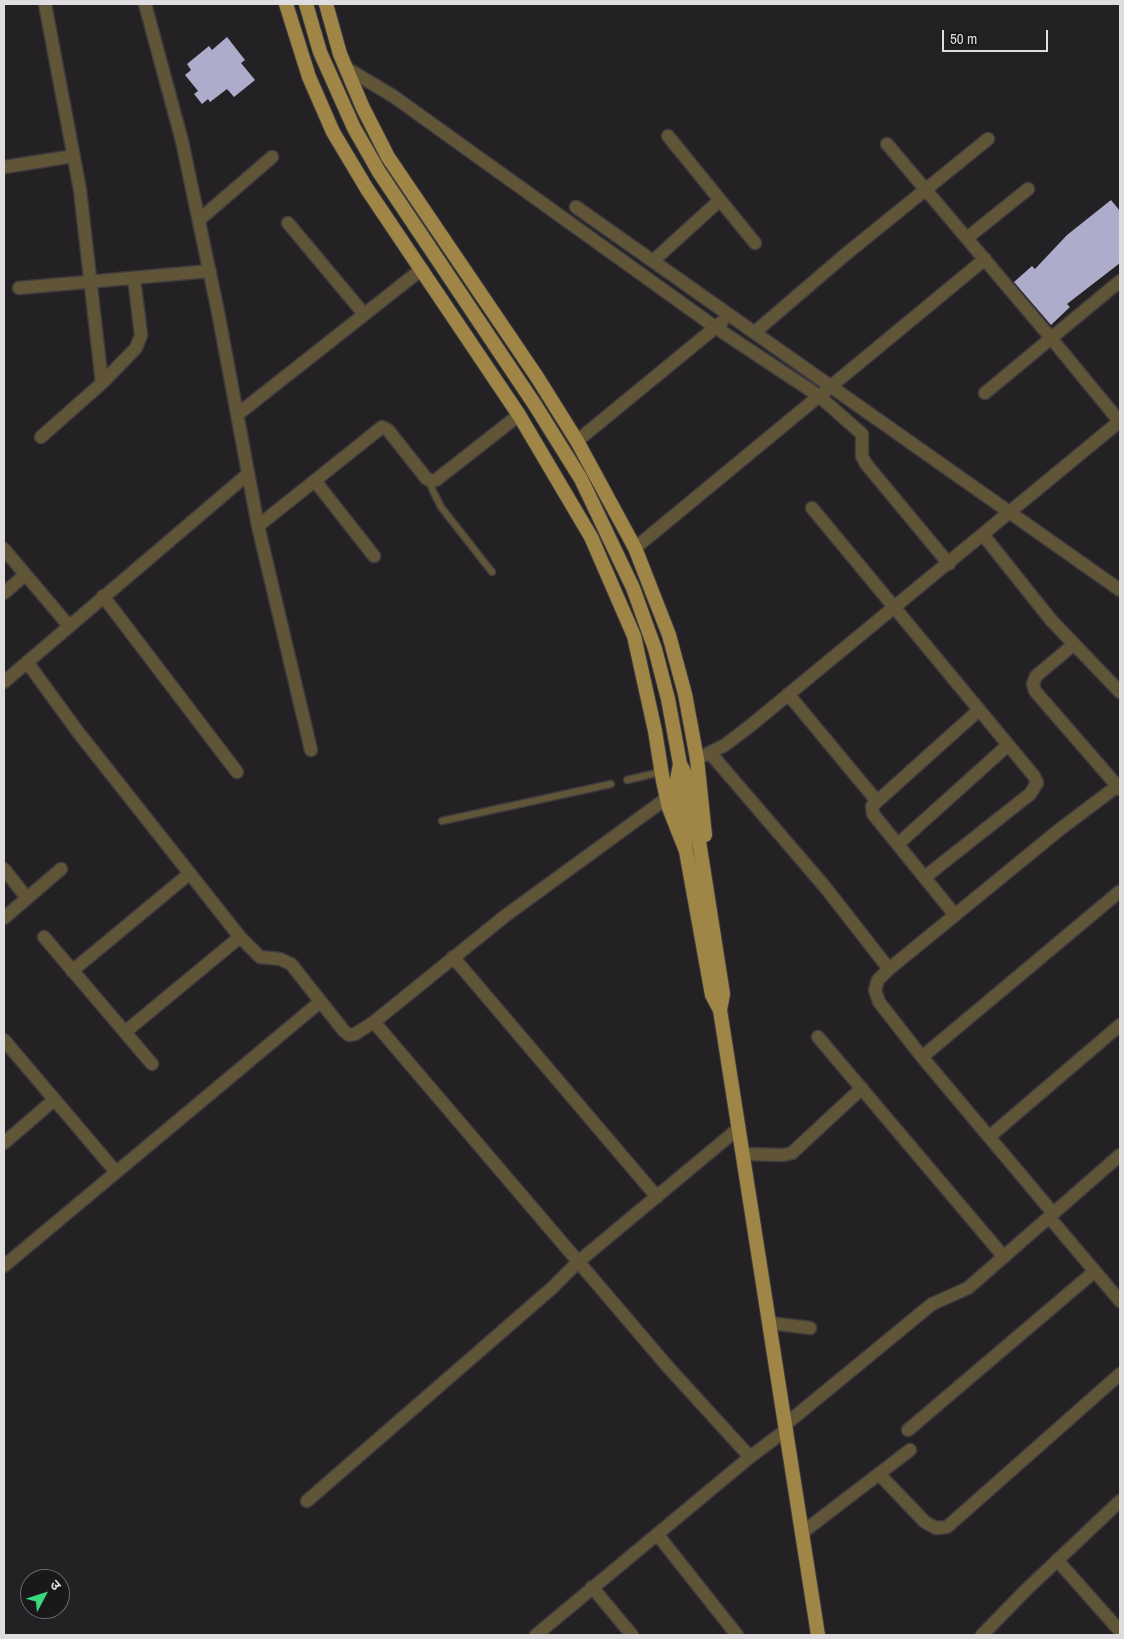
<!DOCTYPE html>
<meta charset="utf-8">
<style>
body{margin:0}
#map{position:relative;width:1124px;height:1639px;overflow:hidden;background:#242125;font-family:"Archivo Narrow","Noto Sans Devanagari",sans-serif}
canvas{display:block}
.frame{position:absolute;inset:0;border:5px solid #dfdddf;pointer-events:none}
.north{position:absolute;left:20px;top:1569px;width:50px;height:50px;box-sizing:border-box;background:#1b181c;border:1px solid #69676a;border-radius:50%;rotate:50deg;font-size:14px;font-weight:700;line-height:20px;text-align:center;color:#dfdddf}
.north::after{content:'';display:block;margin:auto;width:18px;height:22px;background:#39d87f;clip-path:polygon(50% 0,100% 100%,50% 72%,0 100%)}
.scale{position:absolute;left:942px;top:30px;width:106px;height:22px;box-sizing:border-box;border:2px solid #dfdddf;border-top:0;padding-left:6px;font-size:15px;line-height:18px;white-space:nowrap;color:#dfdddf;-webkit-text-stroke:4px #1b181c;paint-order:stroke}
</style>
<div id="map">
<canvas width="1124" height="1639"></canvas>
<div class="frame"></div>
<div class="north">उ</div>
<div class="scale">50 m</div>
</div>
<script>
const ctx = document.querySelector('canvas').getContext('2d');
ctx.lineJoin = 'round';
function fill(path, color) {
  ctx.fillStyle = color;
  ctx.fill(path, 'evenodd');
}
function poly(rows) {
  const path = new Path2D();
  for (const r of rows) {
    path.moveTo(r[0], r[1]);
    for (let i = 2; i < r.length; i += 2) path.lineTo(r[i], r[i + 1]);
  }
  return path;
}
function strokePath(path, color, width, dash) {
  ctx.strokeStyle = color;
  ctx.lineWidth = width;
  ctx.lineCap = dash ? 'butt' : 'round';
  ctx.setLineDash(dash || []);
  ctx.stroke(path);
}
fill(poly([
 [227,37,245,60,241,63,255,80,234,97,227,89,210,102,208,99,202,104,194,94,198,91,185,75,191,70,187,64,209,46,212,50],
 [1111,200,1120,211,1120,263,1067,304,1070,307,1051,325,1014,282,1032,266,1035,269,1067,235]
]), '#adaccb');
const service = poly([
 [431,481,432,489,441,507,492,572],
 [627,780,661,772],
 [442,821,611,784]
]);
const minor = poly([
 [45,4,80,190,102,383],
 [145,4,182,141,218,312,258,526,311,750],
 [346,68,393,96,715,327,819,396,862,434,862,456,866,464,949,564],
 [668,136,755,243],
 [887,144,1051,338,1120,422],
 [4,167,74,156],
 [576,207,1120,590],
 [199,220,272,157],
 [288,223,364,314],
 [967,238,1028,189],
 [653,261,720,200],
 [19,288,210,271],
 [755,332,846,254,988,139],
 [985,393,1120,281],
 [238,414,422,269],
 [41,437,102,383,136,348,141,335,134,278],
 [577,441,722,322],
 [315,481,374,556],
 [812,508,1034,776,1037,783,1030,794,925,877],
 [258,526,382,427,388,430,426,478,431,481,436,480,519,415],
 [984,536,1051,620,1120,692],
 [635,548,985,259],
 [4,549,69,626],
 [4,593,25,575],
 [103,596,237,772],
 [1073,645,1036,676,1033,684,1035,691,1120,789],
 [27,662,78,732,240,937,260,957,280,959,291,964,344,1031,349,1035,355,1034,374,1022,505,916,667,798],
 [4,682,248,474],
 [788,694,876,800],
 [711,754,825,887,889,969],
 [697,759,725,745,750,726,1120,421],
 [898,844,1008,745],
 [4,869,27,898],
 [955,915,873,814,872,806,979,710],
 [4,918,61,869],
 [44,937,152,1064],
 [453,957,657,1197],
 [72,971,189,874],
 [374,1022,668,1367,750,1457],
 [125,1032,240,937],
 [818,1037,1004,1257],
 [4,1040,116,1172],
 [922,1057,1119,892],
 [989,1137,1120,1025],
 [4,1143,54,1100],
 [743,1154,783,1155,792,1153,862,1088],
 [1053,1213,922,1057,879,1002,875,990,878,980,889,969,1059,830,1120,784],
 [1049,1217,1120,1301],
 [4,1266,320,1002],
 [770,1323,810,1328],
 [786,1424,932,1304,968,1288,1120,1155],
 [908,1430,1095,1271],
 [879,1474,925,1522,936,1528,947,1527,1120,1374],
 [307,1501,552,1288,578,1262,739,1128],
 [803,1532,910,1450],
 [657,1534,737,1635],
 [1057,1560,1120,1631],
 [592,1587,632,1635],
 [536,1635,750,1457,786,1430],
 [982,1635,1027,1589,1120,1501]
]);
const primary = poly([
 [286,4,309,77,333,132,367,189,519,415,591,537,634,636,655,731,663,781,669,808,686,851],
 [306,4,320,52,354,128,379,172,535,405,581,479,633,588,655,649,668,699,680,764,688,779,696,822,723,994,720,1010,818,1635],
 [326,4,340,54,363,108,388,157,537,377,577,441,635,548,669,635,685,694,697,759,705,835],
 [680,764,677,780,686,851,712,995,720,1010]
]);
strokePath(service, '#3e3b3f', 9);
strokePath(minor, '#3e3b3f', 15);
strokePath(primary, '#3e3b3f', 16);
strokePath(service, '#615538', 6);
strokePath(minor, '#615538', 12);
strokePath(primary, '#9f8647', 14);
</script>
